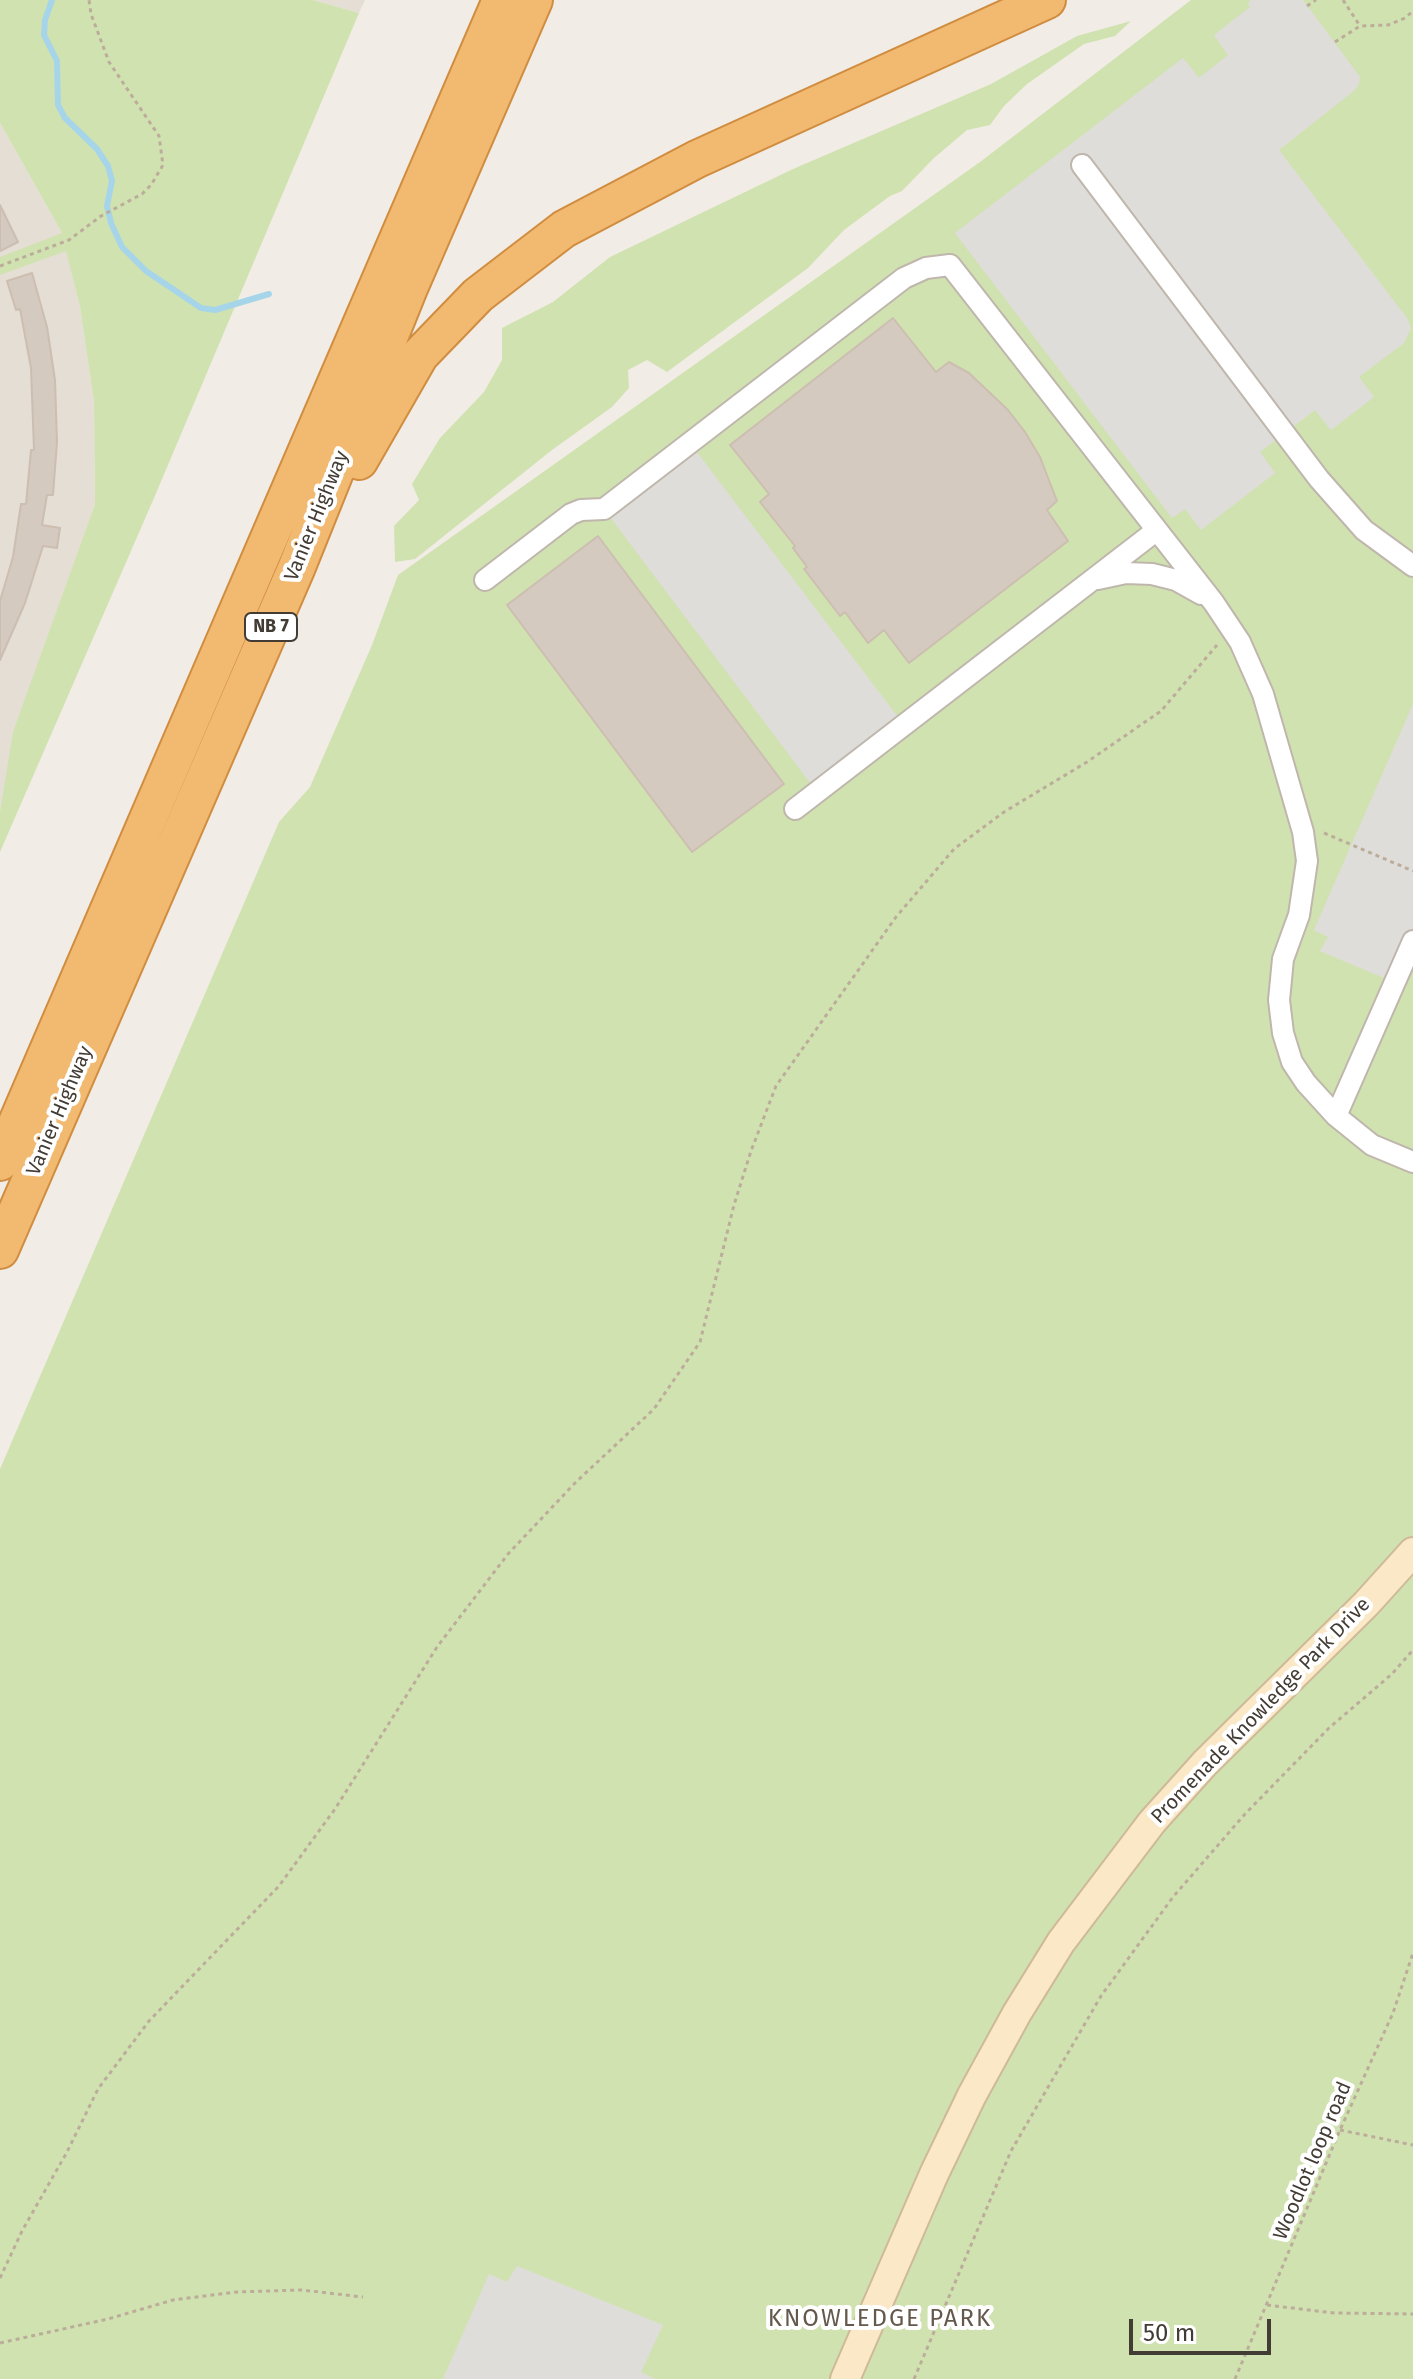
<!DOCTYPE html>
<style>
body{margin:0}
#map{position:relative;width:1413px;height:2379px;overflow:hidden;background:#f1ece5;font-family:"Fira Sans",sans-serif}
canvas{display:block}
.scale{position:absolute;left:1129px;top:2319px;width:142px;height:36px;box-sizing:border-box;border:4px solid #433c35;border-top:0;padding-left:10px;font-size:24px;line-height:28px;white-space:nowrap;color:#433c35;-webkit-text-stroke:6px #fff;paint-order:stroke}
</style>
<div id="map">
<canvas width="1413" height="2379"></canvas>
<div class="scale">50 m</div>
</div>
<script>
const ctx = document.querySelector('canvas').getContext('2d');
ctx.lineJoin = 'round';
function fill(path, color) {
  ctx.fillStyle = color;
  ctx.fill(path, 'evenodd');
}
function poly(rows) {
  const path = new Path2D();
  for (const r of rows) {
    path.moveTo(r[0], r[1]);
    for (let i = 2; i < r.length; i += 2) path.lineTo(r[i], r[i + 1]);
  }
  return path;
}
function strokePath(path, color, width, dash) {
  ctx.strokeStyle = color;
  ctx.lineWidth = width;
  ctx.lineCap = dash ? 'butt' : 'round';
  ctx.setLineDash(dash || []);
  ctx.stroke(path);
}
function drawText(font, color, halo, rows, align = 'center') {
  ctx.font = font + ' "Fira Sans",sans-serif';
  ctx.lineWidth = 8;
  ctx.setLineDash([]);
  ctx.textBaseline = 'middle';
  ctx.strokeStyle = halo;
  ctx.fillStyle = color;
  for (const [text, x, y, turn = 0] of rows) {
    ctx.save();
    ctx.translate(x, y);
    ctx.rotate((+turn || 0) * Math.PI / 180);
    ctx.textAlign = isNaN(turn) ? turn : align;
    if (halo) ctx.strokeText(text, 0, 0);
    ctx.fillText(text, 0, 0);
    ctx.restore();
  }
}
fill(poly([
 [313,0,365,0,359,13],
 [0,123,62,233,80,307,94,402,95,504,14,732,0,811]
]), '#e5ded4');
fill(poly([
 [0,0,313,0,359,13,154,498,0,852,0,811,13,732,95,504,94,402,80,307,66,251,0,275,0,257,62,233,0,123],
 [1191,0,1413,0,1413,2379,0,2379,0,1469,279,822,310,787,372,645,398,575,980,162],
 [1131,21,1115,36,1084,44,1027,84,1004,106,990,125,967,130,934,158,902,191,890,196,844,230,808,268,667,372,647,360,628,370,629,388,612,407,552,450,415,559,395,562,394,526,419,500,412,484,440,438,484,392,502,360,502,328,553,302,610,257,793,169,991,84,1077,36]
]), '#d1e2b1');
fill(poly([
 [1251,0,1303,0,1360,77,1359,84,1355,90,1279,150,1407,318,1411,328,1404,343,1359,377,1374,397,1331,430,1315,410,1260,452,1275,473,1201,530,1185,509,1172,518,955,233,1183,58,1199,78,1228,55,1214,35,1250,7,1248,3],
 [690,443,904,725,817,792,604,509],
 [1413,704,1413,941,1396,983,1320,951,1328,937,1314,930],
 [517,2266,663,2325,641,2372,655,2379,443,2379,489,2274,507,2282]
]), '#dfddda');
strokePath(poly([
 [52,0,45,20,44,35,57,61,58,105,65,118,97,149,108,166,112,181,107,206,111,223,122,247,146,271,201,308,215,310,269,294]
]), '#a6d5ea', 6);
const building = poly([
 [0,205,18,242,0,251,0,205],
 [32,273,47,327,55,380,57,442,53,495,47,495,42,525,60,528,57,548,43,546,25,603,0,660,0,601,13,557,21,504,26,504,31,450,34,450,31,368,20,309,16,310,7,281,32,273],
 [893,318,936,372,949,362,969,373,1008,410,1025,432,1040,457,1057,501,1047,510,1068,541,909,663,884,630,868,643,845,612,840,616,804,569,807,567,793,548,795,546,760,502,769,494,730,445,893,318],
 [598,536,784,784,692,852,507,605,598,536]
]);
fill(building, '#d5cabf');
strokePath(building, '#ccbeb0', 2);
const street = poly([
 [1082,165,1319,479,1364,530,1413,566],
 [1098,579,1126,573,1152,574,1176,580,1201,594],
 [485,580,571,514,581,510,604,509,904,278,926,268,950,265,1214,603,1240,642,1263,694,1303,832,1307,861,1299,915,1283,959,1279,1000,1283,1033,1292,1062,1306,1083,1336,1116,1372,1145,1413,1162],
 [795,809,1157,530],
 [1336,1116,1413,941]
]);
const secondary = poly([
 [845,2379,934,2174,972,2095,1017,2013,1061,1942,1152,1822,1205,1763,1366,1604,1413,1552]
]);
const highway = poly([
 [359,461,420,355,478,295,564,229,697,159,1047,0],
 [0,1162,501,0],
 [0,1250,296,569,409,288,534,0]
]);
strokePath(street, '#bfb6ac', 24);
strokePath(secondary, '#ceba98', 32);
strokePath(highway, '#d08d40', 40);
strokePath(poly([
 [1343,0,1360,26],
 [1307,6,1316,0],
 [1335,42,1360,26,1388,25,1405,18,1413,11],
 [0,266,69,240,101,216,142,194,151,185,163,165,159,136,109,62,91,14,89,0],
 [1324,833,1413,871],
 [1340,2130,1413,2145],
 [0,2278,22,2231,67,2152,98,2089,149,2021,279,1886,335,1809,437,1647,508,1554,575,1483,654,1409,700,1342,734,1205,751,1151,776,1086,896,917,954,849,1004,812,1087,762,1161,711,1217,645],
 [1267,2305,1334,2313,1413,2314],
 [0,2343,108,2319,173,2300,237,2292,302,2290,363,2297],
 [914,2379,1011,2151,1101,1996,1173,1897,1245,1814,1329,1728,1392,1674,1413,1650],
 [1235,2379,1340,2130,1393,2013,1413,1953]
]), '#bcad9b', 3, [4, 4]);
strokePath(street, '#fff', 20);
strokePath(secondary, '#fae8c7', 28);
strokePath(highway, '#f2b970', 36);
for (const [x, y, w] of [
 [271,627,52]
]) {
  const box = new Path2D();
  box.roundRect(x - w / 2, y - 14, w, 28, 6);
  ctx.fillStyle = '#fff';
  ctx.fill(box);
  strokePath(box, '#433c35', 2);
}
drawText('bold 18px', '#433c35', null, [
 ["NB 7",271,627]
]);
drawText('20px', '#433c35', '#fff', [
 ["Vanier Highway",317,516,-68],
 ["Vanier Highway",60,1111,-67],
 ["Promenade Knowledge Park Drive",1261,1711,-46],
 ["Woodlot loop road",1313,2161,-67]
]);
ctx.letterSpacing = '2px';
drawText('24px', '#65594d', '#fff', [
 ["KNOWLEDGE PARK",880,2319]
]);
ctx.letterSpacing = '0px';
</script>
